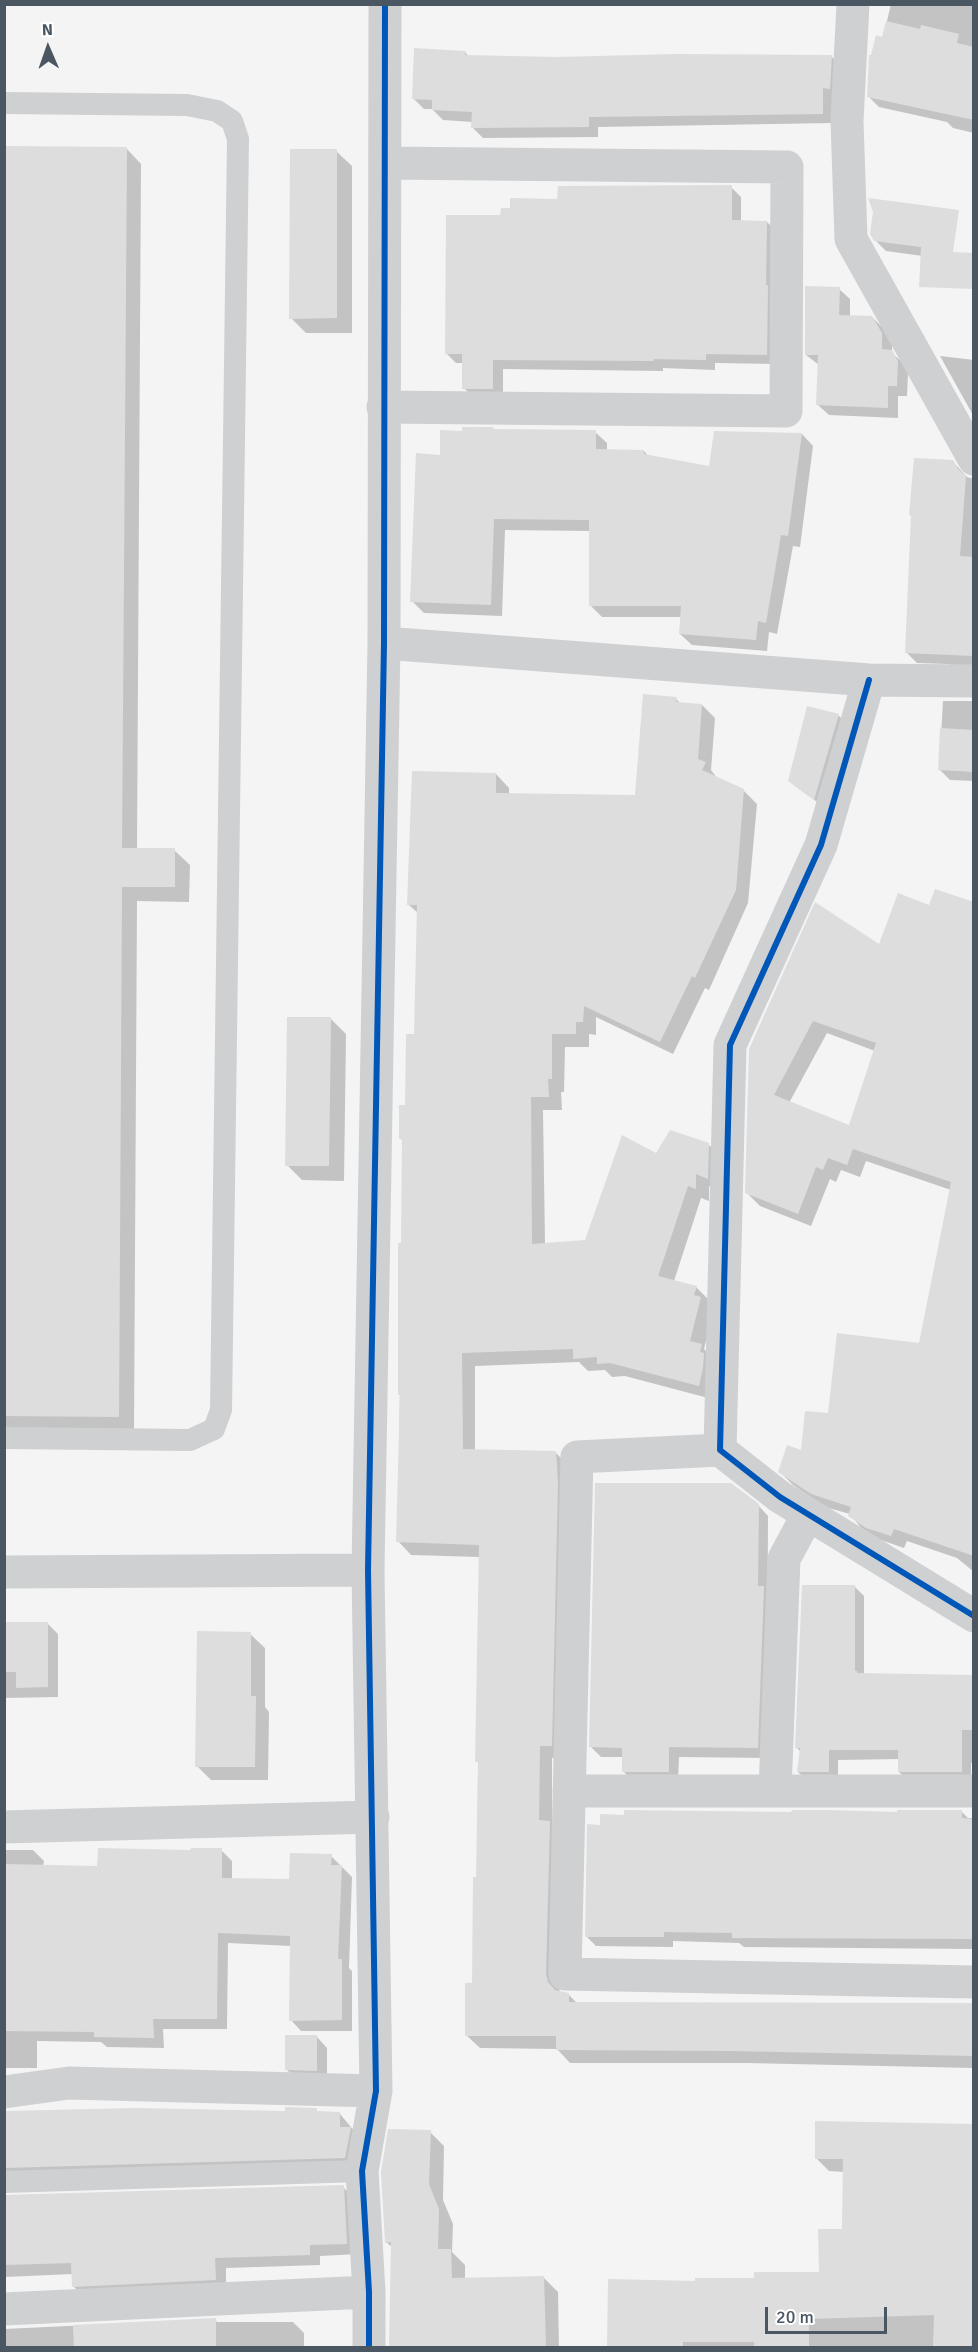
<!DOCTYPE html>
<style>
body{margin:0}
#map{position:relative;width:978px;height:2352px;overflow:hidden;background:#f4f4f4;font-family:Signika,sans-serif}
canvas{display:block}
.frame{position:absolute;inset:0;border:6px solid #4a5661;pointer-events:none}
.north{position:absolute;left:18px;top:18px;width:60px;height:60px;-webkit-text-stroke:4px #fff;paint-order:stroke;rotate:358deg;font-size:16px;font-weight:700;line-height:24px;text-align:center;color:#4a5661}
.north::after{content:'';display:block;margin:auto;width:21px;height:27px;background:#4a5661;clip-path:polygon(50% 0,100% 100%,50% 72%,0 100%)}
.scale{position:absolute;left:765px;top:2307px;width:122px;height:27px;box-sizing:border-box;border:3px solid #4a5661;border-top:0;padding-left:8px;font-size:18px;line-height:21px;white-space:nowrap;color:#4a5661;-webkit-text-stroke:4px #fff;paint-order:stroke}
</style>
<div id="map">
<canvas width="978" height="2352"></canvas>
<div class="frame"></div>
<div class="north">N</div>
<div class="scale">20 m</div>
</div>
<script>
const ctx = document.querySelector('canvas').getContext('2d');
ctx.lineJoin = 'round';
function fill(path, color) {
  ctx.fillStyle = color;
  ctx.fill(path, 'evenodd');
}
function poly(rows) {
  const path = new Path2D();
  for (const r of rows) {
    path.moveTo(r[0], r[1]);
    for (let i = 2; i < r.length; i += 2) path.lineTo(r[i], r[i + 1]);
  }
  return path;
}
function strokePath(path, color, width, dash) {
  ctx.strokeStyle = color;
  ctx.lineWidth = width;
  ctx.lineCap = dash ? 'butt' : 'round';
  ctx.setLineDash(dash || []);
  ctx.stroke(path);
}
fill(poly([
 [891,4,974,4,974,133,953,128,947,122,879,107,869,97],
 [465,52,469,57,556,58,831,56,841,67,832,123,598,127,598,137,483,138,473,128,473,122,443,120,432,109,424,109,413,98],
 [4,147,126,148,141,164,137,850,174,850,190,865,189,902,137,901,134,1431,4,1431],
 [336,151,352,166,352,333,306,333,291,318],
 [731,187,741,197,741,222,767,222,777,232,777,364,715,363,715,370,663,368,663,371,503,369,503,399,474,398,464,388,464,363,456,363,446,353,502,217,559,201],
 [923,207,930,257,886,251,875,240],
 [839,289,850,299,850,317,872,317,883,328,892,345,892,353,902,362,908,373,907,396,898,396,898,418,829,415,818,405,819,365,806,355],
 [940,356,974,360,974,417],
 [493,428,495,431,595,432,607,443,607,451,644,451,649,457,710,468,802,434,813,446,800,547,793,546,777,634,769,632,767,651,692,645,680,634,682,617,602,617,590,605,590,531,505,530,502,616,424,613,412,601,442,456,464,432],
 [953,462,967,477,974,479,974,672,948,664,917,663,906,652,913,517,910,515],
 [676,699,681,704,702,705,715,718,711,770,717,778,743,790,757,804,748,903,709,990,705,988,673,1054,596,1017,596,1035,589,1034,589,1047,565,1047,564,1092,561,1092,562,1110,543,1110,545,1244,586,1242,657,1155,708,1144,721,1158,721,1191,709,1186,709,1201,701,1198,674,1281,696,1287,709,1300,713,1312,704,1349,714,1359,712,1399,625,1376,612,1377,605,1370,588,1371,579,1362,475,1366,475,1451,556,1453,569,1466,564,1759,552,1758,552,1825,562,1835,559,1988,560,1993,568,1994,577,2003,974,2005,974,2068,746,2063,570,2063,557,2049,480,2048,466,2035,473,1985,477,1878,480,1557,411,1555,398,1541,403,1141,400,1138,407,1106,416,1036,419,914,409,905,496,774,509,788,509,794,636,797],
 [943,701,974,701,974,781,950,780,939,769],
 [808,708,839,716,844,721,820,804,795,786],
 [974,904,974,1572,957,1558,907,1541,904,1548,881,1540,862,1529,850,1514,825,1507,793,1485,780,1472,802,1452,829,1415,920,1345,951,1190,866,1161,860,1177,841,1170,836,1182,830,1179,811,1226,760,1206,747,1193,750,1050,930,907],
 [827,1033,875,1051,849,1127,789,1103],
 [331,1019,346,1034,344,1181,302,1180,287,1165],
 [758,1505,768,1516,767,1758,679,1757,678,1782,634,1782,624,1772,623,1757,601,1757,591,1747],
 [854,1586,864,1596,864,1675,974,1677,974,1763,971,1763,971,1781,909,1781,899,1772,900,1759,838,1760,838,1781,808,1781,798,1772,801,1752,797,1748],
 [47,1623,58,1634,58,1697,4,1698,4,1624],
 [250,1634,265,1648,265,1707,269,1712,268,1780,211,1780,197,1766],
 [961,1811,968,1818,974,1818,974,1949,744,1947,739,1943,673,1941,673,1947,596,1946,586,1936,601,1827],
 [4,1850,33,1850,44,1861,43,1867,99,1868,192,1852,221,1850,232,1861,232,1880,290,1881,331,1856,352,1877,349,1968,352,1971,352,2031,301,2031,291,2020,291,1946,228,1943,227,2029,163,2029,164,2048,107,2047,101,2042,37,2041,37,2068,4,2068],
 [317,2037,327,2048,327,2081,297,2080,286,2069],
 [316,2110,319,2113,340,2114,361,2139,356,2168,4,2185,4,2114,286,2112],
 [974,2126,974,2348,608,2348,696,2282,821,2273,843,2230,844,2172,829,2171,816,2158],
 [430,2132,444,2146,443,2200,453,2224,452,2252,465,2265,465,2280,544,2278,558,2292,559,2348,391,2348,393,2248,386,2242],
 [343,2187,354,2198,358,2254,320,2256,320,2265,226,2268,226,2291,84,2297,73,2286,73,2274,4,2277,4,2197],
 [215,2319,217,2322,293,2322,304,2333,304,2348,4,2348,4,2329]
]), '#0003');
fill(poly([
 [886,21,920,29,921,25,959,34,957,43,974,47,974,120,867,97,869,55,871,55,876,35,882,37],
 [414,48,465,51,465,55,556,57,677,54,832,55,830,89,823,88,823,114,589,117,589,127,471,128,472,112,432,110,432,100,412,99],
 [4,146,127,147,122,848,175,848,175,887,122,887,119,1417,4,1416],
 [290,149,337,149,337,318,289,319],
 [732,185,732,220,767,221,766,285,768,285,767,355,706,354,706,360,654,359,654,361,493,360,493,389,462,389,462,354,445,354,446,215,500,215,501,208,510,208,510,198,557,199,558,186],
 [868,198,959,210,953,252,974,253,974,289,919,287,921,247,874,241,870,234,873,212],
 [805,286,840,287,839,315,872,316,882,333,882,349,892,350,898,361,897,386,888,386,888,408,816,405,818,355,805,355],
 [462,427,493,427,493,429,596,430,596,449,644,450,644,454,709,466,714,431,802,433,788,536,781,535,766,623,758,621,756,640,679,634,681,606,589,606,589,520,494,519,491,605,410,602,416,453,440,455,440,430,462,431],
 [914,458,953,460,958,469,966,476,960,556,974,557,974,656,905,653,911,515,909,515],
 [643,694,677,697,676,702,702,704,698,759,706,762,702,770,744,789,736,890,695,978,692,976,660,1042,584,1006,583,1022,576,1022,576,1034,552,1034,552,1079,548,1079,549,1097,531,1097,532,1244,585,1240,622,1135,656,1153,670,1130,709,1143,708,1179,696,1174,696,1189,688,1186,658,1276,697,1286,694,1295,701,1297,690,1341,702,1344,700,1352,704,1353,703,1368,699,1386,610,1363,597,1364,597,1357,573,1359,573,1349,462,1353,463,1449,556,1451,558,1483,552,1746,540,1746,539,1820,550,1821,546,1974,548,1982,555,1990,569,1993,569,2002,974,2003,974,2056,732,2051,556,2050,556,2036,465,2036,465,1983,472,1983,473,1877,476,1877,478,1762,475,1762,479,1545,396,1542,400,1395,398,1395,398,1243,401,1243,402,1139,399,1139,399,1105,405,1105,406,1034,414,1034,417,905,407,905,412,771,496,773,496,793,635,795],
 [807,706,839,714,814,800,788,781],
 [940,728,974,730,974,772,938,770],
 [935,889,974,902,974,1556,894,1529,891,1536,866,1528,848,1516,851,1507,811,1494,778,1472,787,1445,801,1450,805,1411,828,1413,837,1333,919,1343,951,1182,853,1149,847,1165,828,1158,823,1170,816,1167,798,1214,745,1193,749,1049,815,902,879,944,898,893,929,905],
 [813,1021,876,1043,849,1125,774,1095],
 [287,1017,331,1017,329,1166,285,1166],
 [595,1483,731,1483,759,1504,758,1586,764,1586,758,1748,669,1747,669,1772,622,1772,622,1748,589,1747],
 [802,1585,855,1585,855,1671,857,1671,857,1673,974,1675,974,1730,962,1730,962,1772,898,1772,898,1750,829,1750,829,1772,797,1772,800,1748,795,1748],
 [4,1622,48,1622,48,1687,16,1688,16,1672,4,1672],
 [197,1631,251,1632,251,1696,256,1696,255,1767,195,1767],
 [624,1810,791,1812,792,1810,828,1810,897,1812,897,1810,962,1810,962,1818,974,1819,974,1939,732,1938,732,1933,664,1932,664,1937,585,1937,587,1824,600,1825,600,1814,624,1815],
 [98,1848,190,1850,191,1848,222,1848,222,1878,289,1879,290,1853,332,1854,331,1865,342,1865,338,1959,342,1959,342,2020,289,2021,290,1936,218,1933,217,2019,153,2019,154,2038,94,2037,94,2032,4,2031,4,1864,97,1866],
 [285,2035,317,2035,317,2071,285,2070],
 [285,2107,317,2108,317,2111,340,2112,340,2127,351,2127,345,2158,4,2168,4,2111,136,2108,285,2111],
 [815,2121,974,2124,974,2348,933,2348,934,2315,809,2319,809,2348,754,2348,754,2342,683,2342,683,2348,607,2348,608,2279,695,2281,695,2278,754,2278,754,2272,819,2272,818,2229,842,2229,843,2159,815,2159],
 [388,2129,431,2130,429,2184,439,2209,438,2249,451,2249,452,2278,544,2276,546,2348,389,2348,391,2242,385,2243,381,2172],
 [344,2185,347,2244,310,2245,310,2255,215,2258,216,2280,72,2287,71,2263,4,2265,4,2195],
 [216,2318,216,2348,74,2348,73,2325]
]), '#ddddde');
strokePath(poly([
 [4,103,187,105,217,111,232,121,238,139,221,1410,214,1429,190,1440,4,1438],
 [4,2182,362,2171]
]), '#ced0d2', 22);
strokePath(poly([
 [853,4,847,121,851,239,974,459],
 [383,407,786,411,787,167,385,163],
 [384,643,869,680,974,681],
 [869,680,821,845,730,1045,720,1450,780,1497,974,1616],
 [720,1450,577,1457,565,1974,974,1982],
 [4,1572,368,1570],
 [569,1791,974,1791],
 [775,1791,784,1559,808,1514],
 [4,1827,373,1817],
 [4,2092,69,2083,376,2091],
 [4,2309,369,2292],
 [369,2348,369,2292,362,2171,376,2091,368,1570,384,643,385,4]
]), '#ced0d2', 33);
strokePath(poly([
 [869,680,821,845,730,1045,720,1450,780,1497,974,1616],
 [369,2348,369,2292,362,2171,376,2091,368,1570,384,643,385,4]
]), '#0057b8', 6);
</script>
